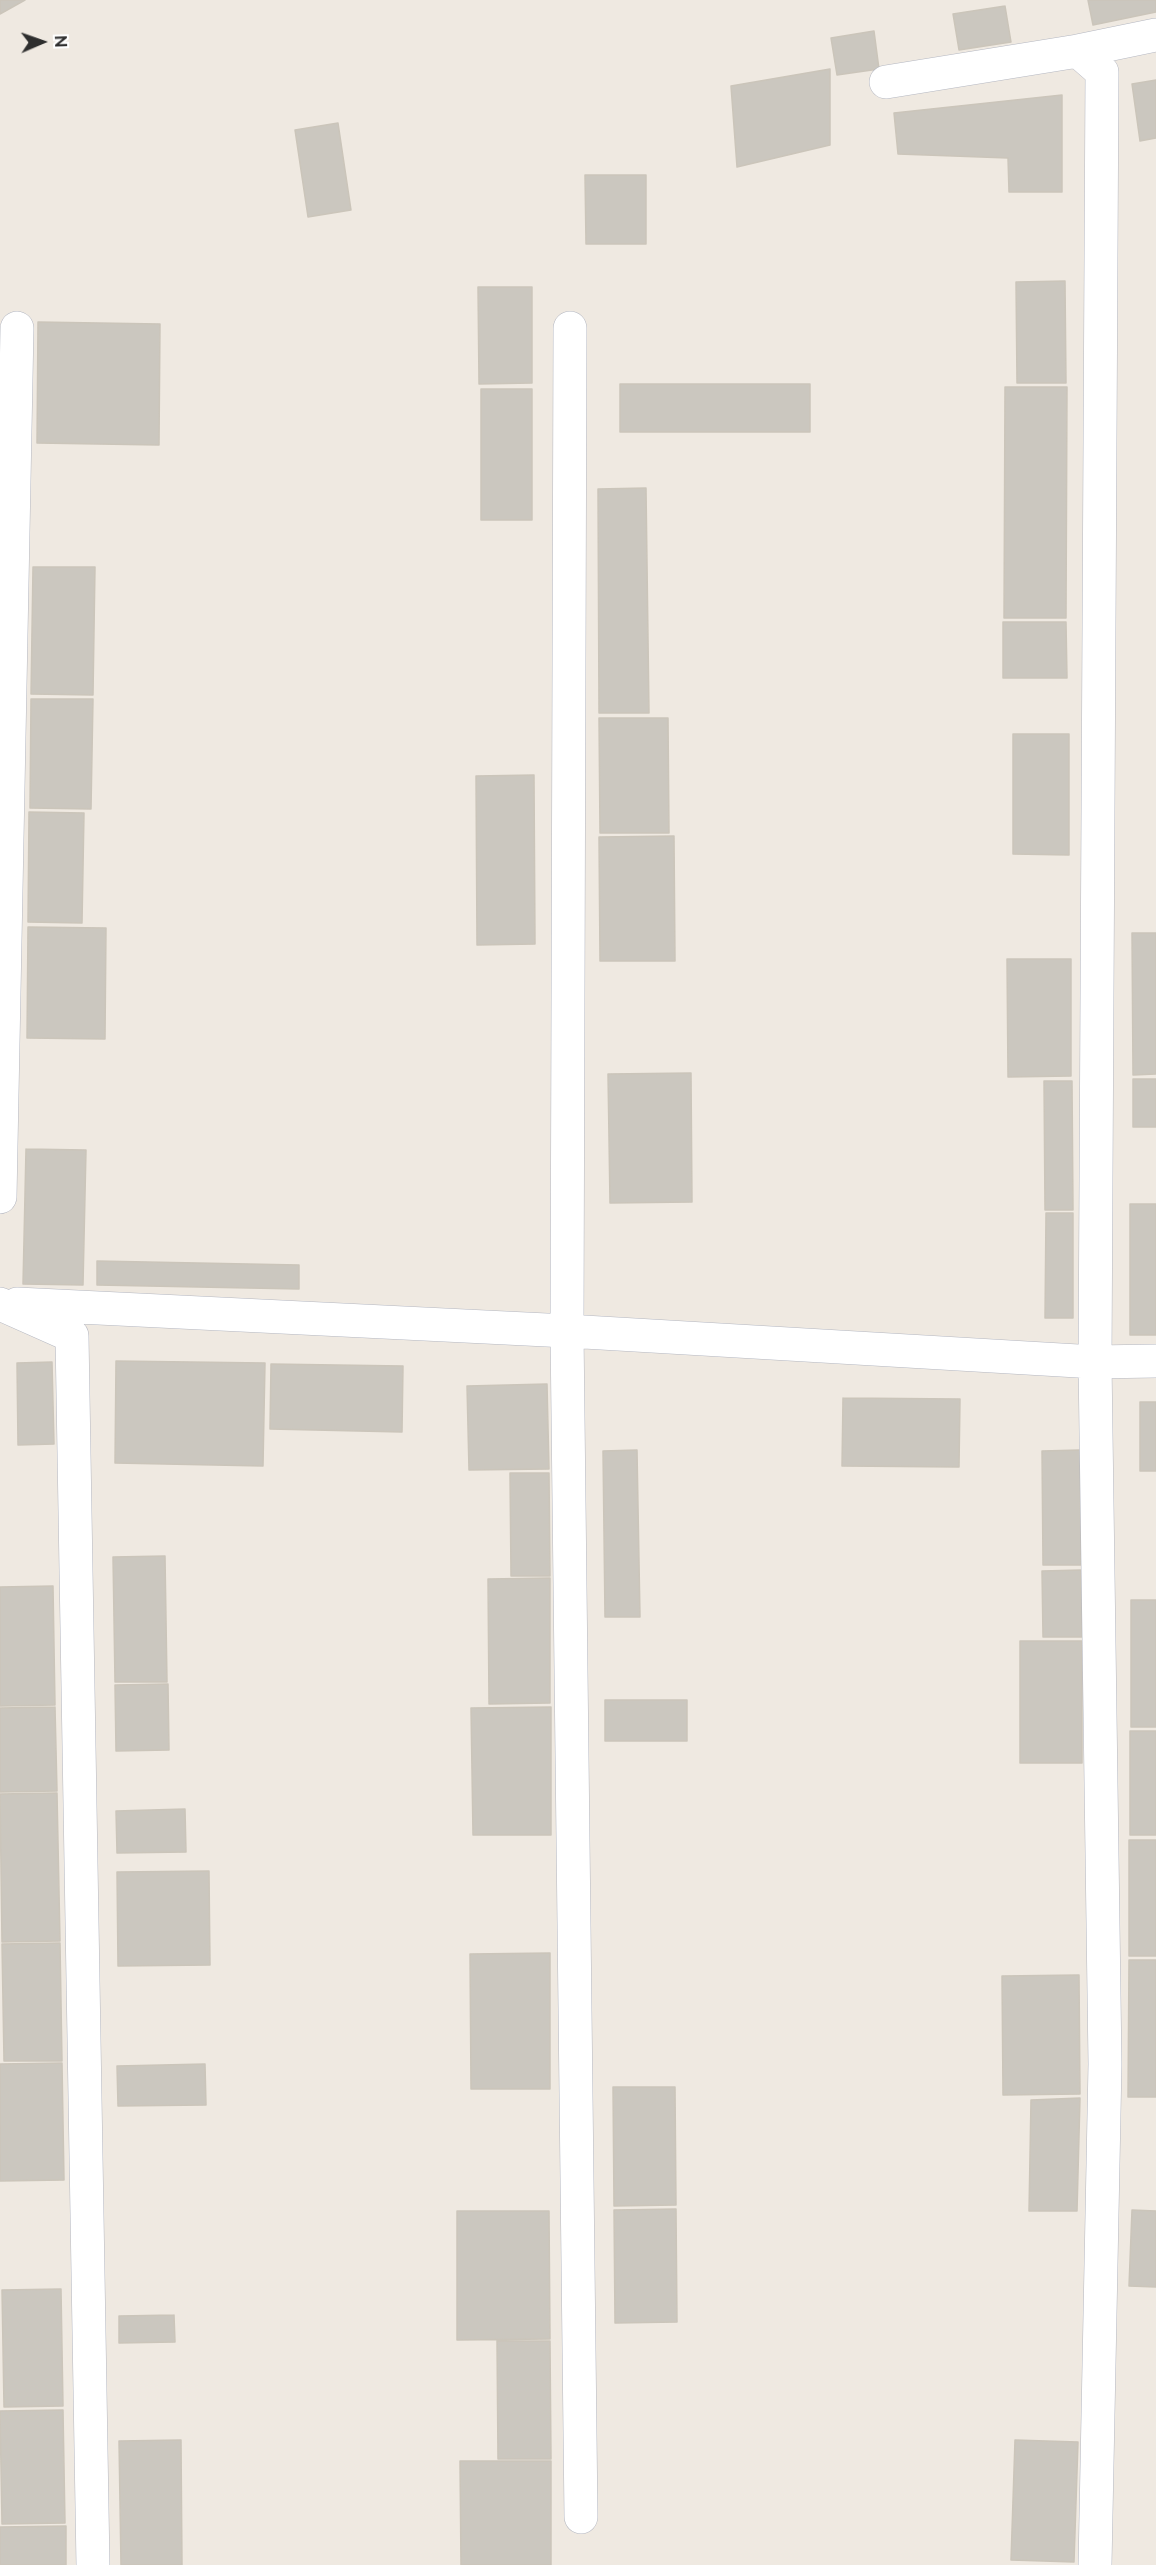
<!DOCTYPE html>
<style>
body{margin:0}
#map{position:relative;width:1156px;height:2565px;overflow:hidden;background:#efe9e1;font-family:Raleway,sans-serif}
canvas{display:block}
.north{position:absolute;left:12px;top:12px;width:60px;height:60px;-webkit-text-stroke:4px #fff;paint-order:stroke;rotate:88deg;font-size:16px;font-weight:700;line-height:24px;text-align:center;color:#2e2e2e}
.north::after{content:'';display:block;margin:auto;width:21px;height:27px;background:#2e2e2e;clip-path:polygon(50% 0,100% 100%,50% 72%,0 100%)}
</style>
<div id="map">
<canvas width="1156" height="2565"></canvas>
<div class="north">N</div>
</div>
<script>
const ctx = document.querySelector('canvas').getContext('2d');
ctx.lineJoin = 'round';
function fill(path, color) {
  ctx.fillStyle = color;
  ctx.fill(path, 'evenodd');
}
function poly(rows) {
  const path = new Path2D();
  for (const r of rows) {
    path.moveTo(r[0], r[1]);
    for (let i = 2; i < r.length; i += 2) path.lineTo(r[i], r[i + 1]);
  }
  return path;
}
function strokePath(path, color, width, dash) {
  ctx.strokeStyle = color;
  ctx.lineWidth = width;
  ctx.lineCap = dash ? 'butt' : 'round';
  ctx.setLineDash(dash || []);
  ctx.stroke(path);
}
const building = poly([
 [0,0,25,0,0,14,0,0],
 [1088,0,1156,0,1156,12,1093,25,1088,0],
 [1005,6,1011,42,959,50,953,14,1005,6],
 [874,31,879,69,837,75,831,38,874,31],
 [830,69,830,145,737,167,731,86,830,69],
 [1156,80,1156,138,1140,141,1132,84,1156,80],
 [1062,95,1062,192,1009,192,1008,158,898,154,894,113,1062,95],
 [338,123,351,210,308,217,295,130,338,123],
 [585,175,646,175,646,244,586,244,585,175],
 [1065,281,1066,383,1017,383,1016,282,1065,281],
 [478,287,532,287,532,383,479,384,478,287],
 [38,322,160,324,159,445,37,443,38,322],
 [620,384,810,384,810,432,620,432,620,384],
 [1005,387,1067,387,1066,618,1004,618,1005,387],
 [481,389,532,389,532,520,481,520,481,389],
 [646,488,649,713,599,713,598,489,646,488],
 [33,567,95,567,93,695,31,694,33,567],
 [1003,622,1066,622,1067,678,1003,678,1003,622],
 [31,699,93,699,91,809,30,808,31,699],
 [599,718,668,718,669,833,600,833,599,718],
 [1013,734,1069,734,1069,855,1013,854,1013,734],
 [534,775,535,944,477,945,476,776,534,775],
 [29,812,84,813,82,923,28,922,29,812],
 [674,836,675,961,600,961,599,837,674,836],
 [28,927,106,928,105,1039,27,1038,28,927],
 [1132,933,1156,933,1156,1074,1133,1075,1132,933],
 [1007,959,1071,959,1071,1076,1008,1077,1007,959],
 [691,1073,692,1202,610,1203,608,1074,691,1073],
 [1133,1079,1156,1079,1156,1127,1133,1127,1133,1079],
 [1044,1081,1072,1081,1073,1210,1045,1210,1044,1081],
 [26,1149,86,1150,83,1285,23,1284,26,1149],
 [1130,1204,1156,1204,1156,1335,1130,1335,1130,1204],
 [1046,1213,1073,1213,1073,1318,1045,1318,1046,1213],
 [97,1261,299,1265,299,1289,97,1285,97,1261],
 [116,1361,265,1363,263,1466,115,1463,116,1361],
 [52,1362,54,1444,18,1445,17,1363,52,1362],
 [271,1364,403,1366,402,1432,270,1429,271,1364],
 [547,1384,549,1469,469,1470,467,1386,547,1384],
 [843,1398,960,1399,959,1467,842,1466,843,1398],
 [1140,1402,1156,1402,1156,1471,1140,1471,1140,1402],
 [637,1450,640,1617,605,1617,603,1451,637,1450],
 [1080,1450,1081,1565,1043,1565,1042,1451,1080,1450],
 [510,1473,549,1473,550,1576,511,1576,510,1473],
 [165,1556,167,1682,115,1682,113,1557,165,1556],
 [1081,1570,1082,1637,1043,1637,1042,1571,1081,1570],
 [550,1578,550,1703,489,1704,488,1579,550,1578],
 [53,1586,55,1705,0,1706,0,1587,53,1586],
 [1131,1600,1156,1600,1156,1727,1131,1727,1131,1600],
 [1020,1641,1082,1641,1082,1763,1020,1763,1020,1641],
 [168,1684,169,1750,116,1751,115,1685,168,1684],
 [605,1700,687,1700,687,1741,605,1741,605,1700],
 [55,1707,57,1791,0,1792,0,1708,55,1707],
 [551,1707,551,1835,473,1835,471,1708,551,1707],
 [1130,1731,1156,1731,1156,1835,1130,1835,1130,1731],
 [57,1793,60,1941,2,1942,0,1794,57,1793],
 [185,1809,186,1852,117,1853,116,1811,185,1809],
 [1129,1840,1156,1840,1156,1956,1129,1956,1129,1840],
 [209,1871,210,1965,118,1966,117,1872,209,1871],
 [60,1943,62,2061,4,2061,2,1944,60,1943],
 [550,1953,550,2089,471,2089,470,1954,550,1953],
 [1129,1960,1156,1960,1156,2097,1128,2097,1129,1960],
 [1079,1975,1080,2094,1003,2095,1002,1976,1079,1975],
 [62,2063,64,2180,0,2181,0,2064,62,2063],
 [205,2064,206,2105,118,2106,117,2066,205,2064],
 [613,2087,675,2087,676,2205,614,2206,613,2087],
 [1080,2098,1077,2211,1029,2211,1031,2100,1080,2098],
 [676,2209,677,2322,615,2323,614,2210,676,2209],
 [1132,2210,1156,2211,1156,2287,1129,2286,1132,2210],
 [457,2211,549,2211,550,2339,457,2340,457,2211],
 [61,2289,63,2406,4,2407,2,2290,61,2289],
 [174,2315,175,2342,119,2343,119,2316,174,2315],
 [497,2341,550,2341,551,2459,498,2459,497,2341],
 [63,2410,65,2523,2,2524,0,2411,63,2410],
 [181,2440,182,2565,121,2565,119,2441,181,2440],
 [1015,2440,1078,2442,1074,2562,1011,2560,1015,2440],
 [460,2461,551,2461,551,2565,461,2565,460,2461],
 [66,2526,66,2565,0,2565,0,2527,66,2526]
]);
fill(building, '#cbc7bf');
strokePath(building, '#cbc5ba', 1.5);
const minor = poly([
 [1078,51,1156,35],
 [886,82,1078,51,1102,72,1095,1362,1105,2064,1095,2565],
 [570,328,567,1331,581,2517],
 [0,1197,17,328],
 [0,1304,72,1336,93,2565],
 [17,1304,567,1331,1095,1362,1156,1361]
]);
strokePath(minor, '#b4b7c1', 34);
strokePath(minor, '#fff', 33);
</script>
